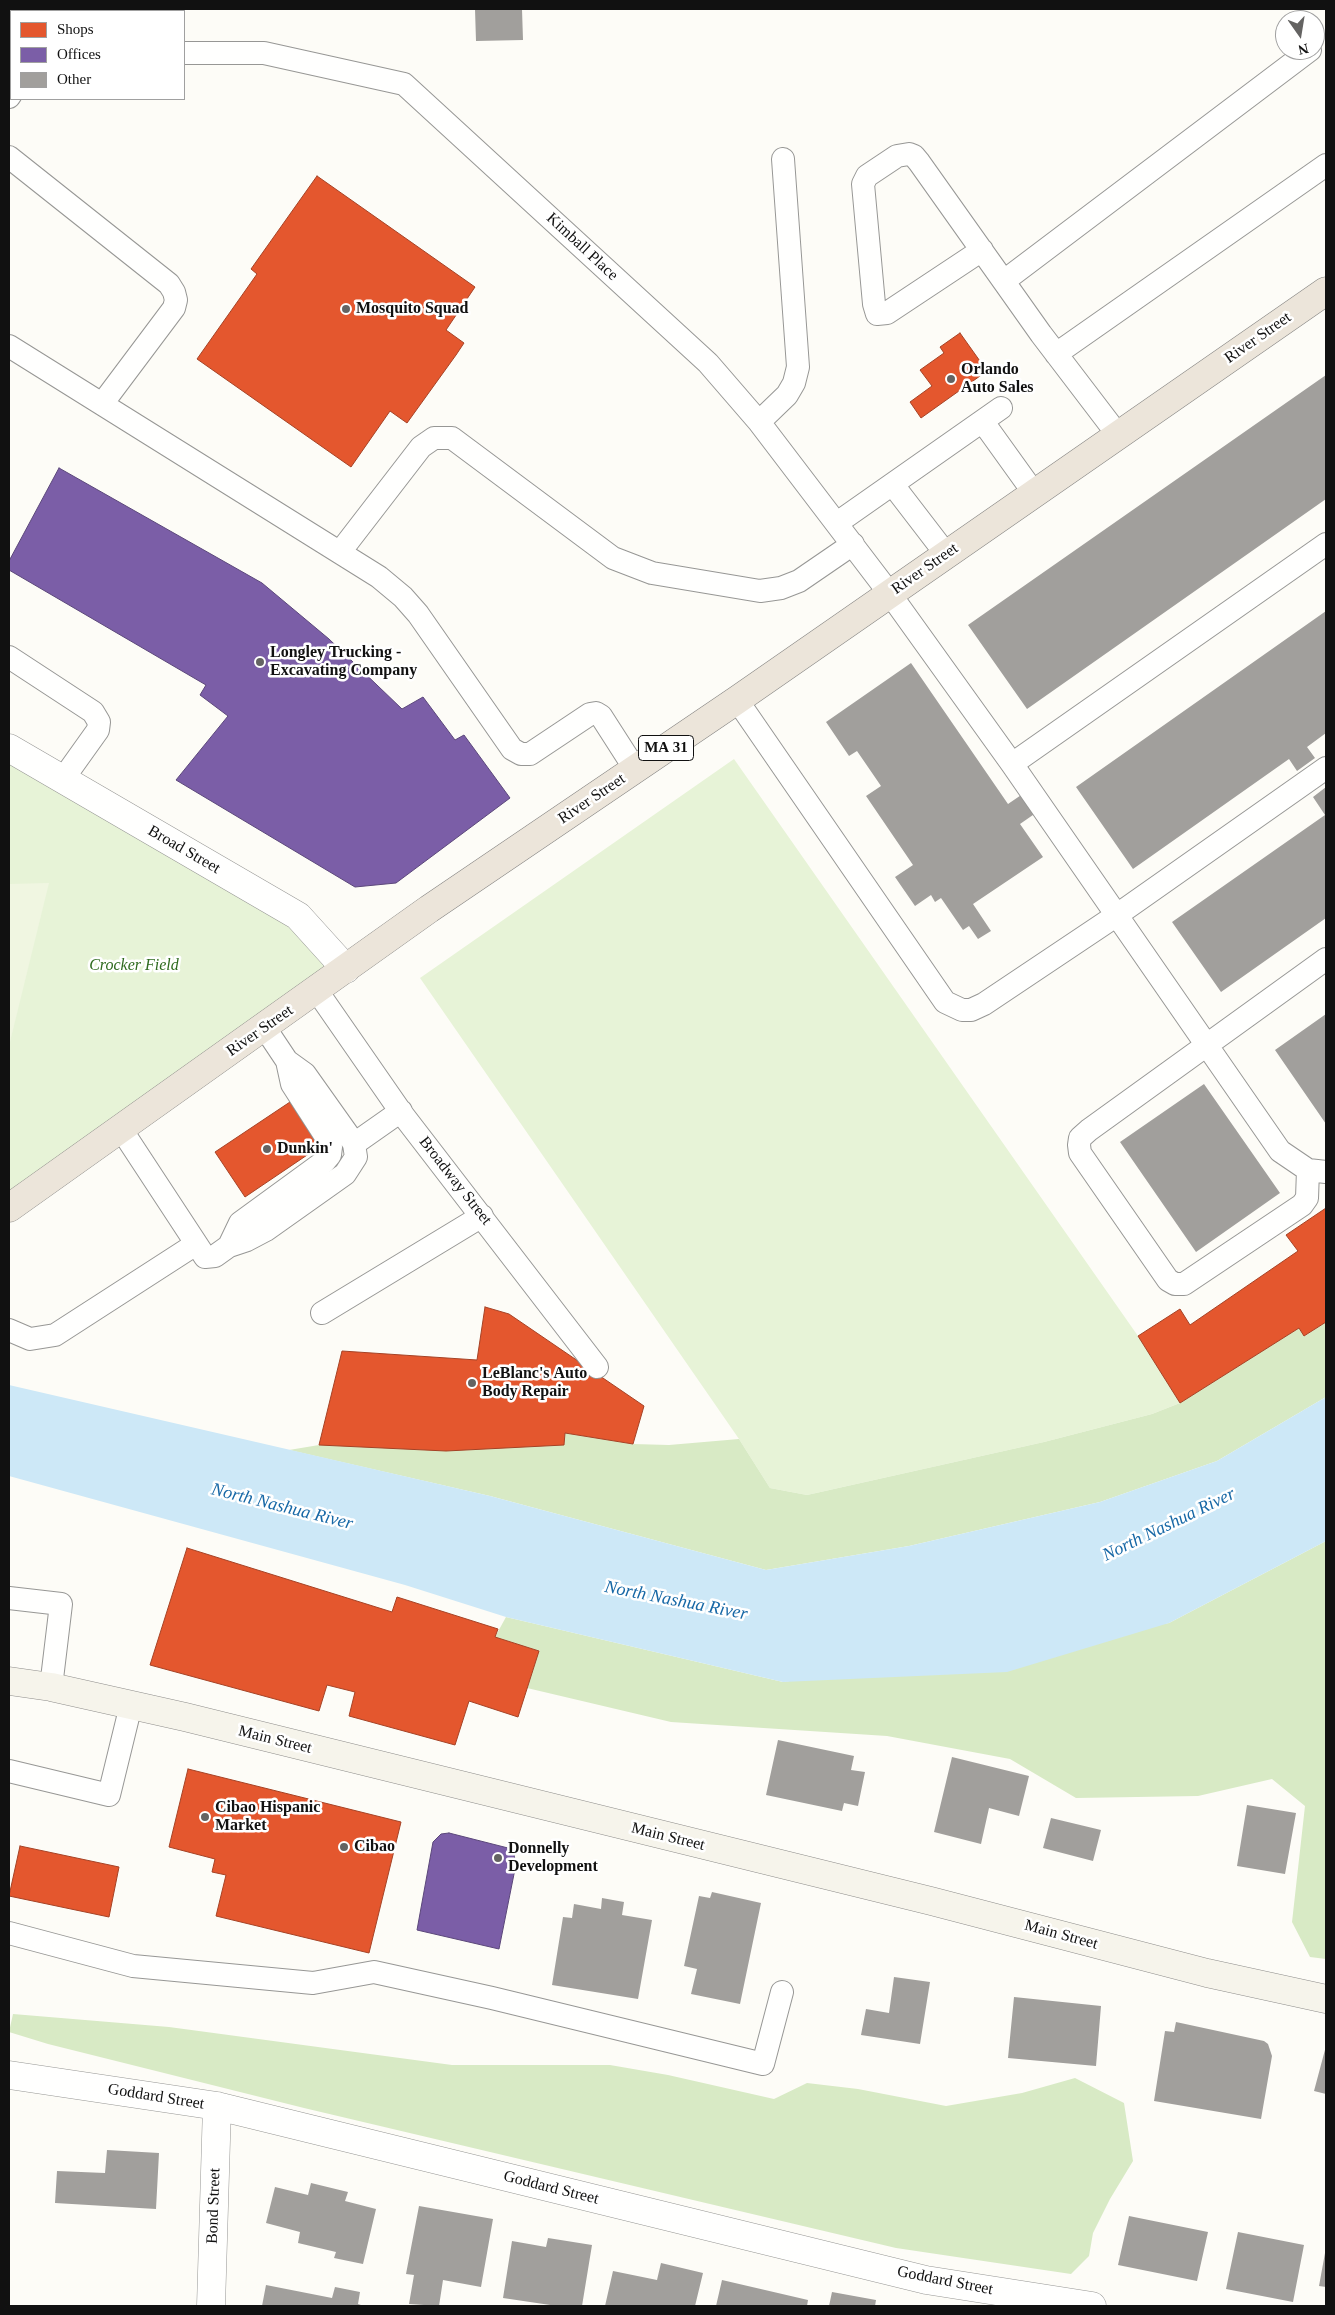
<!DOCTYPE html>
<style>
body{margin:0}
#map{position:relative;width:1335px;height:2315px;overflow:hidden;background:#fdfcf7;font-family:Georgia,serif}
canvas{display:block}
.frame{position:absolute;inset:0;border:10px solid #111;pointer-events:none}
.legend{position:absolute;left:10px;top:10px;width:175px;height:90px;box-sizing:border-box;background:#fff;border:1px solid #a0a0a0;margin:0;padding:6px 9px;list-style:none;font-size:15px;color:#111}
.legend li{display:flex;align-items:center;gap:10px;height:25px}
.legend b{width:25px;border:1px solid #a0a0a0}
.north{position:absolute;left:1275px;top:10px;width:50px;height:50px;box-sizing:border-box;background:#fff;border:1px solid #a0a0a0;border-radius:50%;rotate:167deg;font-size:14px;font-weight:700;line-height:20px;text-align:center;color:#111}
.north::after{content:'';display:block;margin:auto;width:18px;height:22px;background:#646362;clip-path:polygon(50% 0,100% 100%,50% 72%,0 100%)}
</style>
<div id="map">
<canvas width="1335" height="2315"></canvas>
<div class="frame"></div>
<ul class="legend">
<li><b style="height:14px;background:#e4572e"></b>Shops</li>
<li><b style="height:14px;background:#7b5ea7"></b>Offices</li>
<li><b style="height:14px;background:#a19f9c"></b>Other</li>
</ul>
<div class="north">N</div>
</div>
<script>
const ctx = document.querySelector('canvas').getContext('2d');
ctx.lineJoin = 'round';
function fill(path, color) {
  ctx.fillStyle = color;
  ctx.fill(path, 'evenodd');
}
function poly(rows) {
  const path = new Path2D();
  for (const r of rows) {
    path.moveTo(r[0], r[1]);
    for (let i = 2; i < r.length; i += 2) path.lineTo(r[i], r[i + 1]);
  }
  return path;
}
function strokePath(path, color, width, dash) {
  ctx.strokeStyle = color;
  ctx.lineWidth = width;
  ctx.lineCap = dash ? 'butt' : 'round';
  ctx.setLineDash(dash || []);
  ctx.stroke(path);
}
function drawText(font, color, halo, rows, align = 'center') {
  ctx.font = font + ' Georgia,serif';
  ctx.lineWidth = 5;
  ctx.setLineDash([]);
  ctx.textBaseline = 'middle';
  ctx.strokeStyle = halo;
  ctx.fillStyle = color;
  for (const [text, x, y, turn = 0] of rows) {
    ctx.save();
    ctx.translate(x, y);
    ctx.rotate((+turn || 0) * Math.PI / 180);
    ctx.textAlign = isNaN(turn) ? turn : align;
    if (halo) ctx.strokeText(text, 0, 0);
    ctx.fillText(text, 0, 0);
    ctx.restore();
  }
}
fill(poly([
 [9,748,298,916,346,969,9,1208],
 [734,759,1138,1336,1180,1403,1152,1414,1044,1442,807,1495,770,1488,739,1439,420,978]
]), '#e7f3d7');
fill(poly([
 [1326,1322,1326,1397,1217,1461,1100,1502,909,1546,766,1570,490,1496,289,1450,319,1445,564,1445,565,1433,633,1444,669,1445,739,1439,770,1488,807,1495,1044,1442,1152,1414,1180,1403,1299,1328,1305,1336],
 [1326,1541,1326,1959,1310,1957,1292,1922,1305,1806,1272,1779,1198,1796,1076,1798,1010,1759,887,1736,671,1722,527,1688,539,1651,495,1637,506,1617,783,1682,1169,1623],
 [13,2014,169,2027,452,2065,610,2065,668,2075,774,2099,807,2083,858,2089,946,2106,1022,2093,1075,2078,1124,2103,1133,2161,1110,2199,1093,2233,1089,2256,1071,2274,896,2248,304,2108,48,2044,9,2032]
]), '#d8eac5');
fill(poly([
 [49,883,9,1046,9,884]
]), '#f0f6e1');
fill(poly([
 [9,1385,490,1496,766,1570,909,1546,1100,1502,1217,1461,1326,1397,1326,1541,1169,1623,1007,1672,783,1682,506,1617,405,1585,9,1476]
]), '#cde8f7');
const shops = poly([
 [317,176,475,287,446,330,464,343,456,355,407,423,390,411,351,467,197,359,257,274,251,269,317,176],
 [960,333,987,371,921,418,910,402,932,386,920,370,944,353,940,347,960,333],
 [290,1102,319,1147,245,1197,215,1152,290,1102],
 [1326,1208,1326,1322,1304,1336,1299,1328,1180,1403,1138,1336,1180,1309,1190,1325,1298,1251,1286,1235,1326,1208],
 [485,1307,509,1314,644,1406,633,1444,565,1433,564,1445,446,1451,319,1445,342,1351,477,1360,485,1307],
 [187,1548,392,1612,397,1597,498,1629,495,1637,539,1651,518,1717,469,1701,455,1745,349,1716,355,1692,327,1685,319,1711,150,1665,187,1548],
 [188,1769,401,1822,369,1953,216,1916,226,1875,212,1872,215,1859,169,1847,188,1769],
 [20,1846,119,1867,109,1917,9,1896,20,1846]
]);
fill(shops, '#e4572e');
strokePath(shops, '#a54225', 1);
const offices = poly([
 [59,468,262,583,329,639,402,709,423,697,455,740,464,735,510,798,396,883,355,887,176,780,228,716,200,695,206,685,9,570,9,561,59,468],
 [449,1833,508,1848,514,1855,516,1864,499,1949,417,1930,433,1842,441,1834,449,1833]
]);
fill(offices, '#7b5ea7');
strokePath(offices, '#5b477a', 1);
fill(poly([
 [475,9,522,9,523,40,476,41],
 [1326,375,1326,499,1027,709,968,625],
 [1326,611,1326,733,1307,747,1315,758,1297,771,1289,759,1133,869,1076,787],
 [911,663,1008,804,1030,789,1043,808,1020,824,1043,857,973,904,991,931,978,939,969,926,963,930,941,898,935,902,931,895,915,906,895,877,913,865,866,796,881,786,857,751,849,756,826,722],
 [1326,787,1326,918,1221,992,1172,922,1325,815,1313,797],
 [1326,1014,1326,1124,1275,1050],
 [1204,1084,1280,1193,1196,1252,1120,1142],
 [778,1740,854,1756,851,1770,865,1772,858,1806,844,1803,842,1811,766,1795],
 [952,1757,1029,1776,1019,1816,989,1808,981,1844,934,1832],
 [1247,1805,1296,1813,1285,1874,1237,1866],
 [1051,1818,1101,1830,1093,1861,1043,1848],
 [712,1892,761,1903,740,2004,691,1994,697,1969,684,1966,699,1896,710,1898],
 [602,1898,624,1902,622,1915,652,1920,638,1999,552,1985,563,1917,572,1918,574,1904,601,1909],
 [894,1977,930,1982,920,2044,861,2035,866,2009,889,2013],
 [1014,1997,1101,2006,1096,2066,1008,2058],
 [1176,2022,1264,2041,1268,2044,1272,2056,1261,2119,1154,2101,1165,2031,1174,2032],
 [1326,2046,1326,2094,1314,2091],
 [107,2150,159,2153,156,2209,55,2203,57,2171,105,2173],
 [311,2183,348,2192,345,2201,376,2209,363,2264,334,2258,336,2252,298,2243,300,2232,266,2223,275,2187,308,2195],
 [419,2206,493,2219,481,2287,443,2280,439,2306,409,2304,414,2275,406,2274],
 [1129,2216,1208,2232,1197,2281,1118,2265],
 [1238,2232,1304,2245,1293,2302,1226,2289],
 [548,2238,592,2245,582,2306,557,2306,503,2298,512,2241,546,2247],
 [1325,2253,1326,2253,1326,2287,1319,2286],
 [661,2263,703,2273,695,2306,605,2306,613,2271,657,2280],
 [722,2280,808,2300,807,2306,716,2306],
 [266,2285,332,2298,335,2287,360,2292,358,2304,364,2306,262,2306],
 [832,2292,876,2300,875,2306,829,2306]
]), '#a19f9c');
const service = poly([
 [184,53,264,53,404,84,708,363,759,422,890,594,1012,764,1280,1151,1308,1170,1326,1172],
 [9,97,11,94],
 [9,157,169,284,174,292,176,300,174,308,102,404],
 [982,250,887,313,877,314,874,304,863,184,867,176,897,156,909,154,914,156,919,162,1007,286,1041,334,1118,435],
 [1004,281,1310,50],
 [9,346,379,577,403,597,418,614,512,749,521,754,530,754,590,714,596,713,601,716,635,769],
 [1056,354,1326,165],
 [759,422,787,395,794,383,798,367,783,159],
 [983,422,1034,493],
 [893,485,946,554],
 [837,523,1001,408],
 [340,552,421,447,434,438,452,438,613,558,652,573,760,591,781,588,799,581,853,544],
 [9,657,93,712,99,722,98,730,63,779],
 [737,700,945,1002,962,1010,971,1010,984,1004,1117,915,1326,768],
 [1012,764,1326,544],
 [317,991,403,1115,597,1367],
 [121,1129,205,1257,215,1256,229,1246,247,1240,266,1230,345,1174,356,1157,354,1144,349,1136,305,1074,287,1061,265,1028],
 [354,1144,401,1111],
 [1308,1170,1307,1198,1302,1205,1184,1284,1175,1284,1168,1280,1080,1153,1079,1145,1080,1138,1089,1130,1326,959],
 [229,1246,240,1223,325,1161,330,1155,331,1147,328,1140,292,1084,287,1061],
 [322,1313,482,1216],
 [9,1330,30,1339,55,1335,196,1244],
 [9,1598,61,1604,51,1687],
 [9,1771,109,1795,131,1705],
 [9,1933,133,1966,313,1983,374,1972,492,1998,763,2064,782,1992]
]);
const minor = poly([
 [9,748,298,916,346,969],
 [9,2075,217,2106,926,2280,1092,2306],
 [211,2306,217,2106]
]);
const secondary = poly([
 [9,1681,51,1687,185,1717,931,1901,1207,1973,1326,1999]
]);
const trunk = poly([
 [9,1208,429,909,737,700,1326,291]
]);
strokePath(service, '#979795', 24);
strokePath(minor, '#979795', 29);
strokePath(secondary, '#8e8d8b', 29);
strokePath(trunk, '#858482', 29);
strokePath(service, '#fffffe', 22);
strokePath(minor, '#fffffe', 28);
strokePath(secondary, '#f6f4eb', 28);
strokePath(trunk, '#ece5da', 28);
for (const [x, y, r, color] of [
 [346,309,5,"#646362"],
 [951,379,5,"#646362"],
 [260,662,5,"#646362"],
 [267,1149,5,"#646362"],
 [472,1383,5,"#646362"],
 [205,1817,5,"#646362"],
 [344,1847,5,"#646362"],
 [498,1858,5,"#646362"]
]) {
  const dot = new Path2D();
  dot.arc(x, y, r, 0, 2 * Math.PI);
  ctx.fillStyle = color;
  ctx.fill(dot);
  strokePath(dot, '#fff', 2);
}
for (const [x, y, w] of [
 [666,748,55]
]) {
  const box = new Path2D();
  box.roundRect(x - w / 2, y - 12.5, w, 25, 4);
  ctx.fillStyle = '#fff';
  ctx.fill(box);
  strokePath(box, '#111', 1);
}
drawText('bold 15px', '#111', null, [
 ["MA 31",666,748]
]);
drawText('16px', '#111', '#fff', [
 ["Kimball Place",582,247,43],
 ["River Street",1258,338,-35],
 ["River Street",925,569,-35],
 ["River Street",592,799,-34],
 ["Broad Street",184,850,30],
 ["River Street",260,1031,-35],
 ["Broadway Street",455,1181,52],
 ["Main Street",275,1740,14],
 ["Main Street",668,1837,14],
 ["Main Street",1061,1935,15],
 ["Goddard Street",156,2097,9],
 ["Goddard Street",551,2188,14],
 ["Bond Street",214,2206,-88],
 ["Goddard Street",945,2281,11]
]);
drawText('bold 16px', '#111', '#fff', [
 ["Mosquito Squad",356,309],
 ["Orlando",961,370],
 ["Auto Sales",961,388],
 ["Longley Trucking -",270,653],
 ["Excavating Company",270,671],
 ["Dunkin'",277,1149],
 ["LeBlanc's Auto",482,1374],
 ["Body Repair",482,1392],
 ["Cibao Hispanic",215,1808],
 ["Market",215,1826],
 ["Cibao",354,1847],
 ["Donnelly",508,1849],
 ["Development",508,1867]
], 'left');
drawText('italic 16px', '#2f6b1f', '#fff', [
 ["Crocker Field",134,966]
]);
drawText('italic 18px', '#1768a6', '#fff', [
 ["North Nashua River",282,1507,14],
 ["North Nashua River",1169,1525,-26],
 ["North Nashua River",676,1601,11]
]);
</script>
